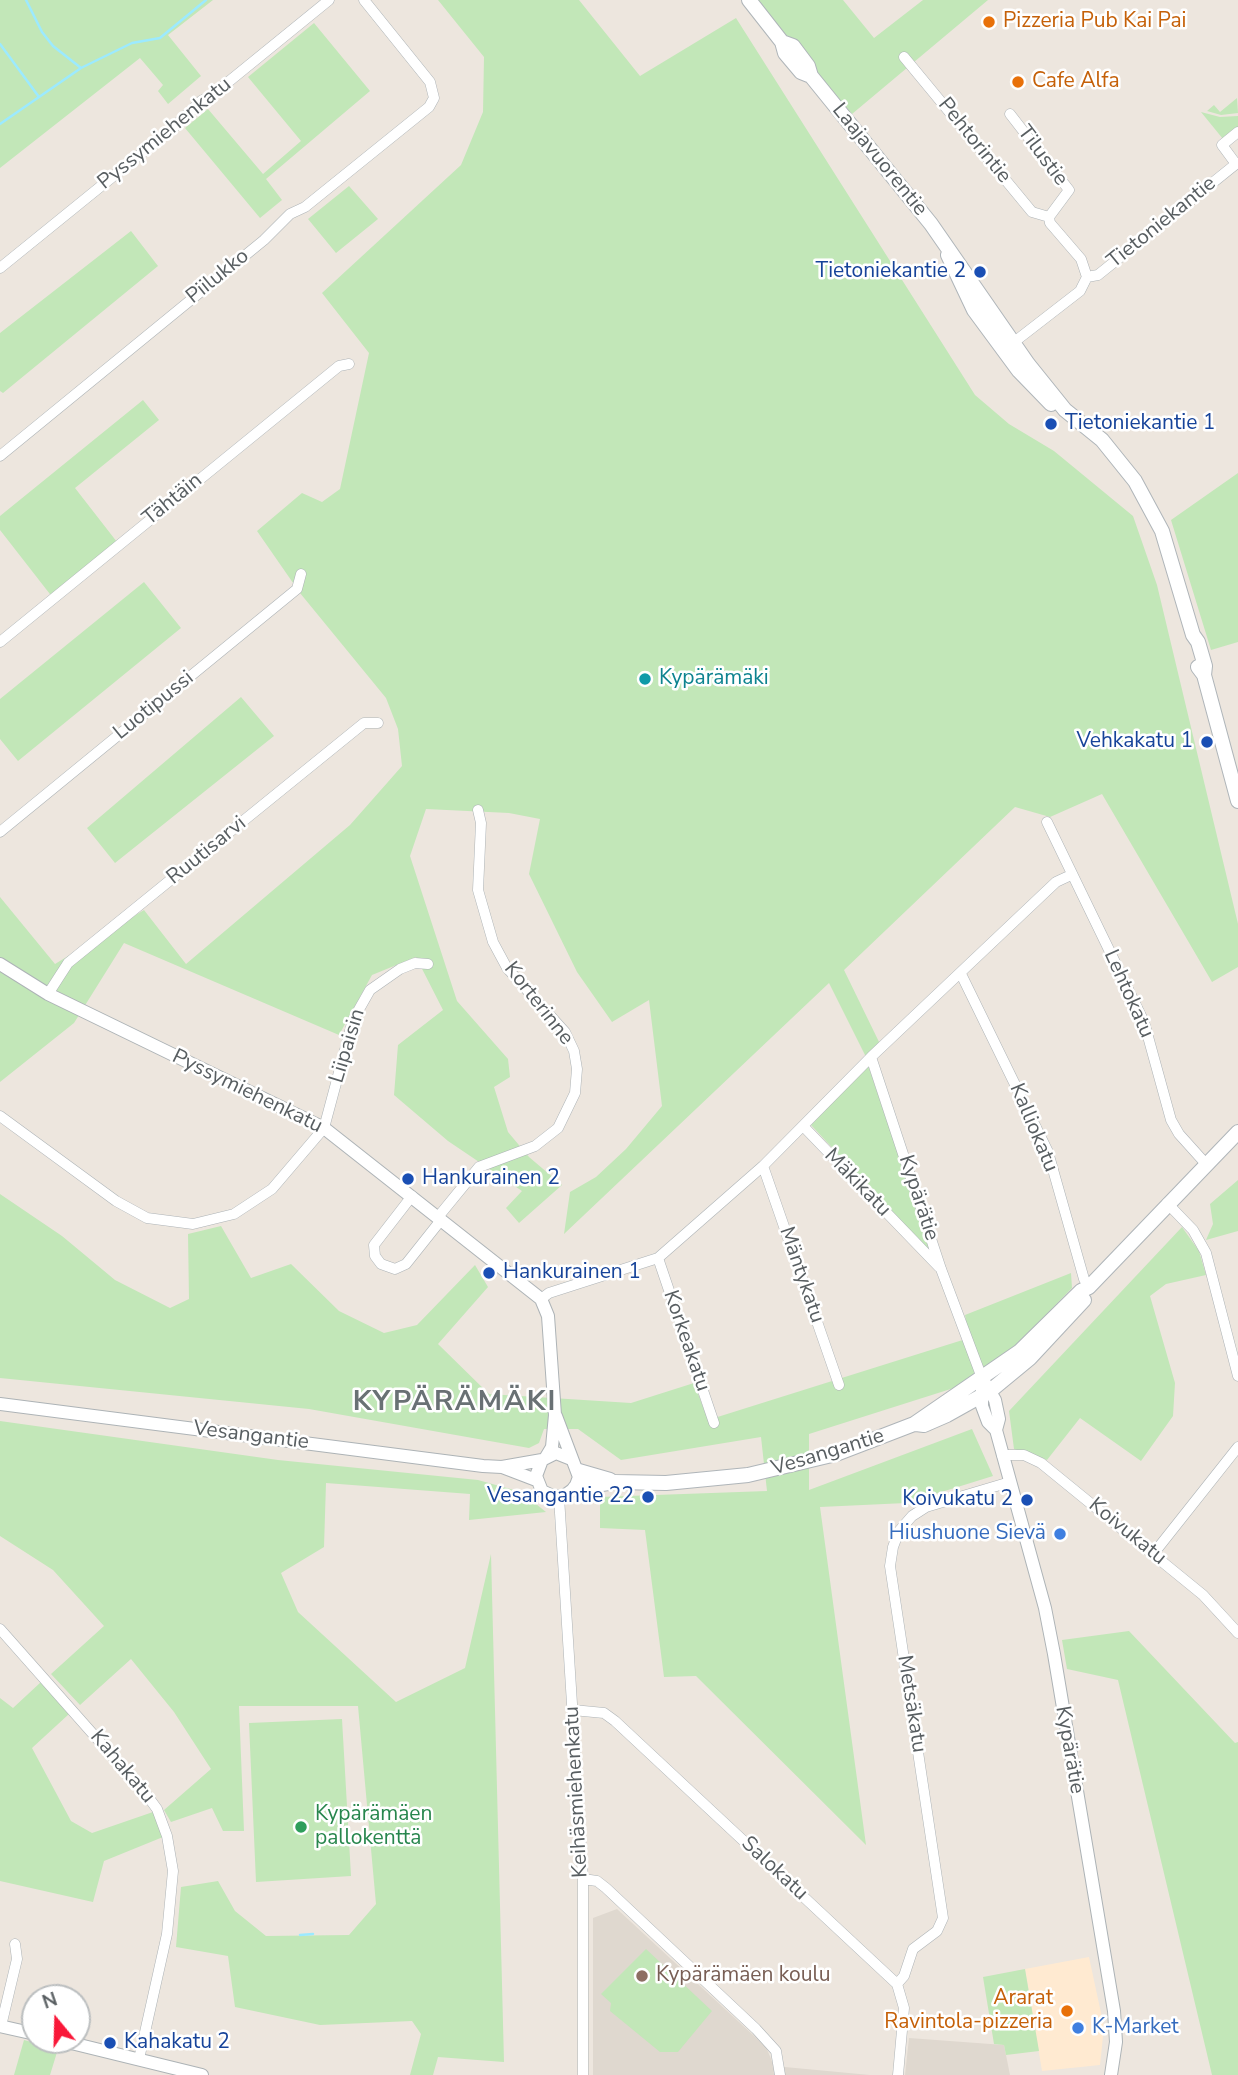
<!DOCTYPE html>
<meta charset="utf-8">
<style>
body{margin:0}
#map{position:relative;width:1238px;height:2075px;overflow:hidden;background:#ede6de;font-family:"Nunito Sans",sans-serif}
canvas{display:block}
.north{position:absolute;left:21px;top:1984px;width:70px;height:70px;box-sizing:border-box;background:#fff;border:2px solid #bcbfc0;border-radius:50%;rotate:341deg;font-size:19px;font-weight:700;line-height:28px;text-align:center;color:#585e61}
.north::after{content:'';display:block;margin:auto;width:24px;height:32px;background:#f91839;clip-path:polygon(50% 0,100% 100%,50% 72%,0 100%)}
</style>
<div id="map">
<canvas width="1238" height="2075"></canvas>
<div class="north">N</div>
</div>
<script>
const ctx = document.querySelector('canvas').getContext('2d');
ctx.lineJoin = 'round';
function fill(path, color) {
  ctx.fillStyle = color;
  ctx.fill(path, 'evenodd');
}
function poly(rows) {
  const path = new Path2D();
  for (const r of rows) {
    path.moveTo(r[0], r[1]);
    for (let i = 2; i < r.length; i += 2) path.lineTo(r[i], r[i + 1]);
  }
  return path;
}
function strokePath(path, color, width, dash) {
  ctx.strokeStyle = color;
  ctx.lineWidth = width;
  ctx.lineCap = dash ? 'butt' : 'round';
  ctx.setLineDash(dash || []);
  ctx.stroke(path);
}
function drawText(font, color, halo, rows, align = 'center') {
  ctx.font = font + ' "Nunito Sans",sans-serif';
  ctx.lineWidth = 5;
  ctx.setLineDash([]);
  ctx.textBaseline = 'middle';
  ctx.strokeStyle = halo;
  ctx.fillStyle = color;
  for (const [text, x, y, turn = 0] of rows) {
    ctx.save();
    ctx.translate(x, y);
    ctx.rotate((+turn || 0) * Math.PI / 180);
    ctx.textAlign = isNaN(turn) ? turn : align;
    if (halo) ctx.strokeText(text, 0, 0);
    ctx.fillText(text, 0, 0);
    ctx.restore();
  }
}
fill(poly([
 [1089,1957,1104,2027,1100,2065,1042,2071,1025,1969]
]), '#ffead1');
fill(poly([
 [617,1909,766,2047,774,2066,870,2075,593,2075,593,1918],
 [909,2038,1004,2045,1010,2075,905,2075]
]), '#dfd8cf');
fill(poly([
 [0,0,213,0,168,35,201,76,168,104,158,91,163,85,140,58,0,168],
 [438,0,579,0,640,76,736,18,975,395,1009,424,1054,451,1133,516,1157,585,1238,924,1238,967,1212,982,1102,794,1050,817,1015,807,844,970,880,1044,866,1057,829,983,564,1234,570,1192,596,1177,626,1149,662,1106,649,1000,612,1022,577,972,529,874,540,819,509,813,426,809,410,856,457,1001,508,1059,510,1077,494,1087,508,1132,529,1157,562,1185,519,1223,506,1208,522,1191,448,1141,394,1095,398,1045,443,1010,416,957,372,975,339,1035,124,943,74,1023,0,1082,0,897,55,964,144,910,186,964,350,825,402,766,398,729,386,698,300,593,257,531,302,493,322,502,340,489,369,353,322,293,461,165,483,112,484,57],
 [755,0,843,0,874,38,923,0,988,0,852,114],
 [314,23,370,91,266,179,282,200,260,218,185,128,208,109,263,174,301,141,248,77],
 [1237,98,1238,113,1221,115,1207,111,1214,105,1220,112],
 [1201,112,1220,117,1238,116,1238,129,1223,139],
 [349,186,378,219,336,253,308,219],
 [131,231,158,266,3,393,0,391,0,333],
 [143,400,159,420,75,488,117,542,53,598,0,530,0,516],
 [1238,473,1238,642,1211,650,1171,520],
 [144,582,181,628,18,761,0,739,0,699],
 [241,697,274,736,115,863,87,828],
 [868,1065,933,1256,811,1125],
 [1238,1180,1238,1231,1206,1240,1213,1224,1210,1204],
 [0,1194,62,1236,115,1280,170,1308,189,1299,188,1234,221,1226,251,1278,291,1264,339,1311,384,1333,417,1325,475,1265,488,1287,438,1344,489,1394,631,1403,694,1383,708,1420,969,1338,965,1315,1071,1273,1072,1288,1005,1357,957,1387,809,1434,809,1490,972,1429,993,1476,906,1503,820,1507,866,1845,696,1676,664,1677,645,1530,600,1528,600,1497,767,1491,761,1437,621,1460,578,1429,544,1429,539,1443,529,1448,309,1409,0,1378],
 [1182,1227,1199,1251,1206,1275,1166,1284,1150,1296,1175,1383,1173,1416,1141,1461,1080,1418,1047,1460,1014,1449,1009,1411],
 [0,1421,278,1460,478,1480,521,1492,546,1512,469,1520,470,1494,326,1483,324,1547,281,1573,298,1612,396,1702,465,1668,491,1554,504,2062,438,2057,433,2075,410,2075,421,2034,412,2021,320,2025,235,2007,228,1956,176,1947,181,1887,218,1881,235,1911,266,1936,349,1935,376,1904,358,1706,239,1706,244,1831,223,1831,212,1808,171,1822,164,1810,211,1769,174,1712,131,1659,80,1705,51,1674,104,1626,53,1570,0,1536],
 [1129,1631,1235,1743,1238,1742,1238,2075,1212,2075,1118,1680,1067,1669,1062,1640],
 [41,1682,69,1714,32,1748,71,1821,92,1833,153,1812,163,1837,104,1861,93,1902,0,1881,0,1698,13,1708],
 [342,1719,351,1876,256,1882,249,1723],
 [646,1949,712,2011,678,2052,660,2052,610,2011,611,2003,601,1994],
 [1025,1969,1039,2051,1006,2055,1004,2045,994,2044,983,1977],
 [24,2040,58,2049,50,2075,14,2075]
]), '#c2e7b8');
strokePath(poly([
 [26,0,42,32,53,46,81,68],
 [0,44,39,97],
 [0,124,81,68,132,43,160,38,206,0],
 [300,1935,313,1934]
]), '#9ceaff', 2.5);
const minor = poly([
 [904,57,1032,212,1049,217],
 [1010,114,1069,190,1049,217],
 [0,268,174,127,201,101,211,96,329,0],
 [1087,277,1098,275,1236,164,1222,145,1238,132],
 [1009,346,1080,291,1087,277,1081,259,1050,223,1049,217],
 [0,456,264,240,290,214,305,207,429,107,434,98,430,82,364,0],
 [0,642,339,366,349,364],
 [1047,822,1144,1022,1171,1120,1179,1134,1206,1164],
 [0,832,297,589,301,574],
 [961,974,1048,1152,1084,1279,1089,1287],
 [48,994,68,963,364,723,378,723],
 [871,1057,941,1269,982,1378],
 [0,1116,116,1201,147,1218,193,1224,234,1214,272,1189,324,1128,353,1020,370,990,400,969,415,963,428,964],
 [803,1126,939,1267],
 [763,1166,839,1385],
 [412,1196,374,1245,375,1256,381,1264,395,1269,406,1264,441,1220],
 [1167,1203,1193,1230,1206,1253,1238,1376],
 [438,1217,479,1167,535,1146,558,1128,575,1093,577,1069,574,1051,565,1032,507,968,493,942,478,890,481,823,478,810],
 [658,1258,714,1423],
 [541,1299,549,1293,658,1258,763,1166,871,1057,1056,882,1071,875],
 [1002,1455,1024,1455,1041,1463,1203,1595,1238,1633],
 [559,1497,583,1879,583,2075],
 [1154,1553,1238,1447],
 [0,1629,146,1794,157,1809,167,1836,173,1871,167,1934,139,2059],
 [573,1710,604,1713,615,1721,897,1984,904,2008,898,2075],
 [583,1879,597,1881,606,1888,756,2029,776,2051,780,2075],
 [897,1984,904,1976,913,1949,937,1931,943,1918,890,1566,893,1547,899,1531,912,1516,926,1507,1010,1482],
 [1,2026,17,1959,15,1944]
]);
const tertiary = poly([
 [0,964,48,994,324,1128,541,1299,548,1316,555,1415,552,1447,546,1457],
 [982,1378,995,1400,999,1419,996,1430,1045,1608,1054,1654,1114,2011,1116,2042,1111,2075],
 [982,1389,982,1406,988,1422,996,1430],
 [0,1404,483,1466,502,1467,542,1460],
 [556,1416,579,1477,575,1488,564,1496,553,1496,542,1491,536,1476,542,1460,556,1453,571,1459],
 [502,1467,536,1480],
 [0,2026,35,2034],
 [59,2040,202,2075]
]);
const secondary = poly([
 [749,0,782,42,785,53,801,72,811,76],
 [782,42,793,46,808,66,811,76,931,224,1028,364,1065,410,1102,440,1135,481,1162,531,1193,635,1198,642,1205,666,1204,675],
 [948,255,974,310,1019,371,1051,404],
 [1198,667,1204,675,1238,801],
 [916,1424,924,1425,947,1415,990,1391,1030,1358,1084,1300],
 [579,1471,610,1480],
 [575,1488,615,1482,666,1483,748,1475,836,1454,914,1424,1020,1351,1081,1291,1089,1287,1238,1132]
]);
strokePath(minor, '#adb3b6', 11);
strokePath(tertiary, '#adb3b6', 14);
strokePath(secondary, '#afb5b9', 16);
strokePath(minor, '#fff', 10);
strokePath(tertiary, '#fff', 12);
strokePath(secondary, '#fff', 14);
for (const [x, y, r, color] of [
 [989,22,7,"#e8710a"],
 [1018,82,7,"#e8710a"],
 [980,272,7,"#1a4fb4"],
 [1051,424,7,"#1a4fb4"],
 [645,679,7,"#0f9aa8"],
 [1207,742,7,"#1a4fb4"],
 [408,1179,7,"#1a4fb4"],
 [489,1273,7,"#1a4fb4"],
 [648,1497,7,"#1a4fb4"],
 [1027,1500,7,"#1a4fb4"],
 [1060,1534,7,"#3f7fe0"],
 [301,1827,7,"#2e9e5b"],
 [642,1976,7,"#8d6e63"],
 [1067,2011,7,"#e8710a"],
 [1078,2028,7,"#3f7fe0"],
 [110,2043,7,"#1a4fb4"]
]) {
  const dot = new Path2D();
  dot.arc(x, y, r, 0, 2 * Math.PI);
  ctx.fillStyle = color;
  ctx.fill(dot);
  strokePath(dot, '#fff', 2.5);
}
drawText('21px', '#c56008', '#fff', [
 ["Pizzeria Pub Kai Pai",1003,22],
 ["Cafe Alfa",1032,82],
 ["Ararat",1053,1999,"right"],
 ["Ravintola-pizzeria",1053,2023,"right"]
], 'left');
drawText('21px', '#585e61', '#fff', [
 ["Pyssymiehenkatu",165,134,-39],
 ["Pehtorintie",974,141,51],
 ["Tilustie",1042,156,53],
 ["Laajavuorentie",879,160,51],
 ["Tietoniekantie",1162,223,-39],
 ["Piilukko",218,277,-39],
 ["Tähtäin",173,500,-39],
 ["Luotipussi",154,706,-39],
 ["Ruutisarvi",207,851,-39],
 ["Lehtokatu",1128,994,66],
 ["Korterinne",538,1004,52],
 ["Liipaisin",348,1046,-73],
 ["Pyssymiehenkatu",247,1092,26],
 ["Kalliokatu",1033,1128,67],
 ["Mäkikatu",857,1183,46],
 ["Kypärätie",918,1198,72],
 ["Mäntykatu",801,1275,71],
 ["Korkeakatu",686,1341,71],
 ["Vesangantie",251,1436,7],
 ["Vesangantie",828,1453,-17],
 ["Koivukatu",1127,1532,39],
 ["Metsäkatu",911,1704,81],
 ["Kypärätie",1069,1750,80],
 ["Kahakatu",122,1767,50],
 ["Keihäsmiehenkatu",577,1792,-93],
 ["Salokatu",774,1869,43]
]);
drawText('21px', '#164399', '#fff', [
 ["Tietoniekantie 2",966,272],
 ["Tietoniekantie 1",1065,424,"left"],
 ["Vehkakatu 1",1193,742],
 ["Hankurainen 2",422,1179,"left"],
 ["Hankurainen 1",503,1273,"left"],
 ["Vesangantie 22",634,1497],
 ["Koivukatu 2",1013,1500],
 ["Kahakatu 2",124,2043,"left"]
], 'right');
drawText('21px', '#0d838f', '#fff', [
 ["Kypärämäki",659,679]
], 'left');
drawText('21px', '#366cbe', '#fff', [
 ["Hiushuone Sievä",1046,1534],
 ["K-Market",1092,2028,"left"]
], 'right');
drawText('21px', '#27864d', '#fff', [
 ["Kypärämäen",315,1815],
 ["pallokenttä",315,1839]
], 'left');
drawText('21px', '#785e54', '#fff', [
 ["Kypärämäen koulu",656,1976]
], 'left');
ctx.letterSpacing = '2px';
drawText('bold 28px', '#697174', '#fff', [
 ["KYPÄRÄMÄKI",455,1403]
]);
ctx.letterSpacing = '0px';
</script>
